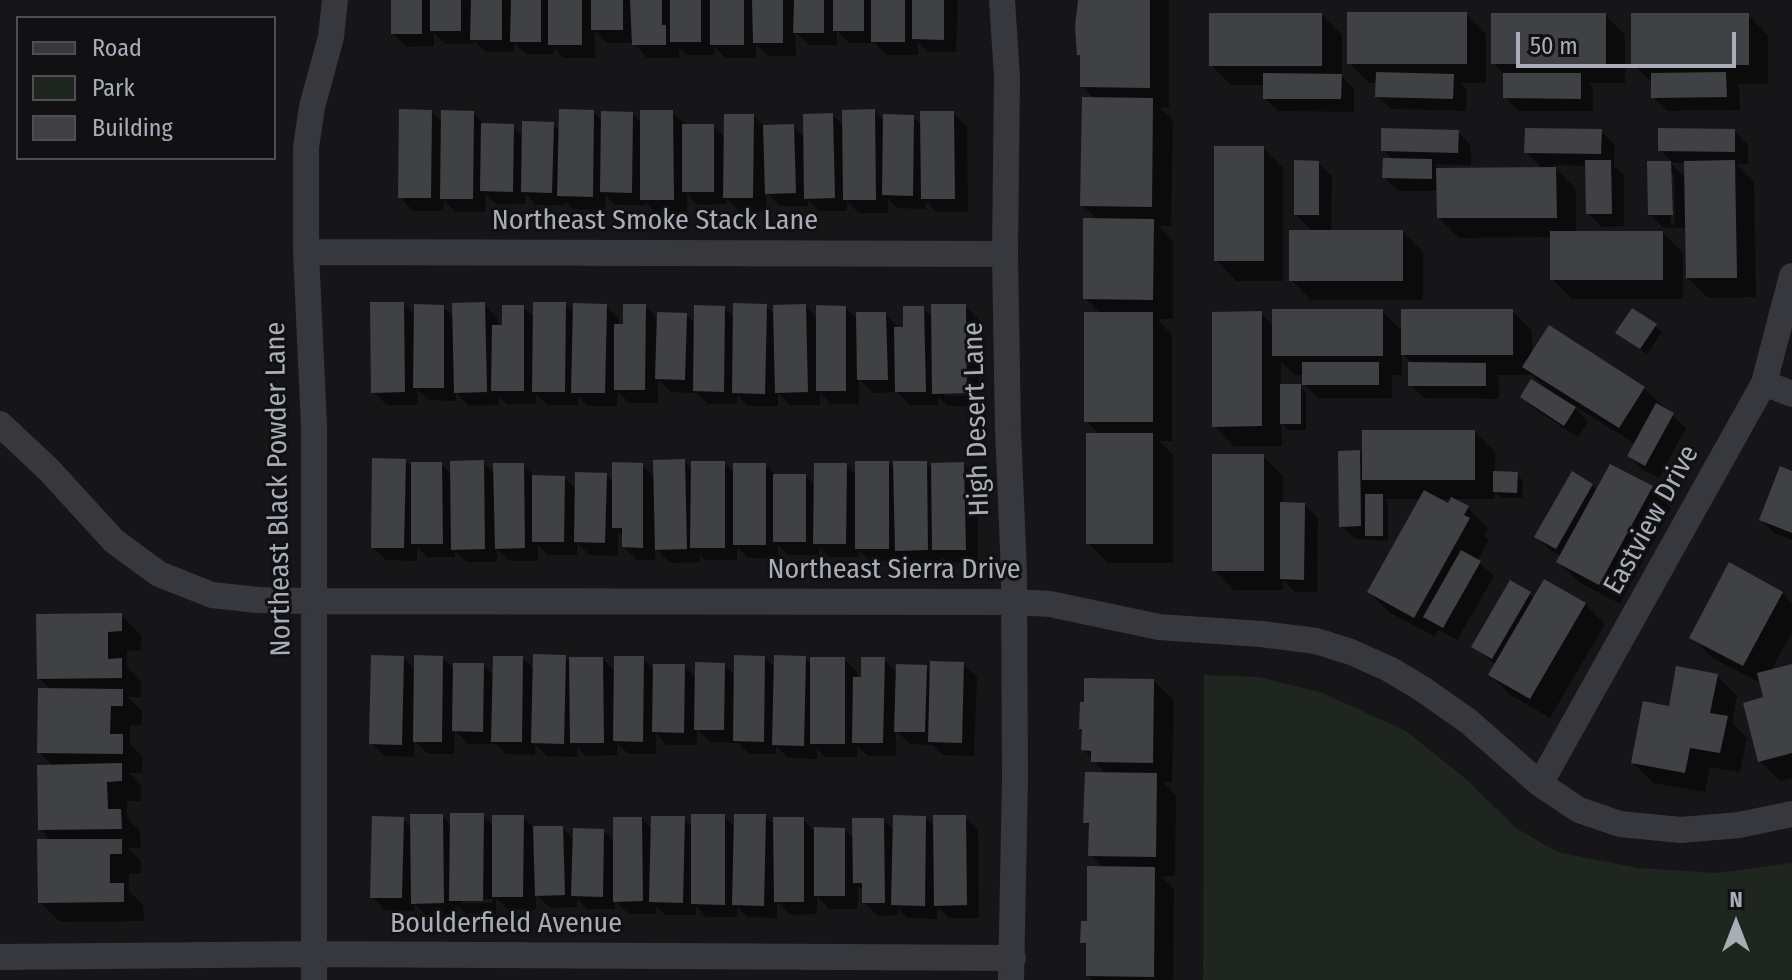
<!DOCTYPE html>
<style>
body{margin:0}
#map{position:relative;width:1792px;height:980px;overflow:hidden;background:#161618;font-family:"Fira Sans Condensed",sans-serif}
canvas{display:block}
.legend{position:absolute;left:16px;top:16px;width:260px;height:144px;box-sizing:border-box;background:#111113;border:2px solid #4d4f55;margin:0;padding:10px 14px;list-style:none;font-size:24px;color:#a8adb8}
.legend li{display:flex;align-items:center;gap:16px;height:40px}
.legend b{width:40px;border:2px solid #4d4f55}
.north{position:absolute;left:1696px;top:884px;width:80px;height:80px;-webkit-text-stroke:6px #111113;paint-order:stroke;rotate:0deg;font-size:22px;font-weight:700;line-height:32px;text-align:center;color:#a8adb8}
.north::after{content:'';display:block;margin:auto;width:28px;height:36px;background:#a8adb8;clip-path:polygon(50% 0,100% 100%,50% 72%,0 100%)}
.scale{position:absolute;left:1516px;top:32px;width:220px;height:36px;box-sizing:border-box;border:4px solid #a8adb8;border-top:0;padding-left:10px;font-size:24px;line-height:28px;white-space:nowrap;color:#a8adb8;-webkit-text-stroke:6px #111113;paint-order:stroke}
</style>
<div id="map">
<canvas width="1792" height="980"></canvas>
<ul class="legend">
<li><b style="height:10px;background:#37383d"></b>Road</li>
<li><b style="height:22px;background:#1e261f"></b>Park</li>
<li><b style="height:22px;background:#404145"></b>Building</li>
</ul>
<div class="north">N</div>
<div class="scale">50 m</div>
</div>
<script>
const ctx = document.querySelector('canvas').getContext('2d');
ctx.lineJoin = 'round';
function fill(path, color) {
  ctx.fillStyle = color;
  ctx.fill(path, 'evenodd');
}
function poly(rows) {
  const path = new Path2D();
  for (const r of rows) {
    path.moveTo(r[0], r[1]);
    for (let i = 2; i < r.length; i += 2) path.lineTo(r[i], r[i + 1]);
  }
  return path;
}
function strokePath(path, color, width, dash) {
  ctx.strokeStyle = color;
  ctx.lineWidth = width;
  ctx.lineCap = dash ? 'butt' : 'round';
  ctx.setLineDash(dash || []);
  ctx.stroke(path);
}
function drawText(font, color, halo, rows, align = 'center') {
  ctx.font = font + ' "Fira Sans Condensed",sans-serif';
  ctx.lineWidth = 6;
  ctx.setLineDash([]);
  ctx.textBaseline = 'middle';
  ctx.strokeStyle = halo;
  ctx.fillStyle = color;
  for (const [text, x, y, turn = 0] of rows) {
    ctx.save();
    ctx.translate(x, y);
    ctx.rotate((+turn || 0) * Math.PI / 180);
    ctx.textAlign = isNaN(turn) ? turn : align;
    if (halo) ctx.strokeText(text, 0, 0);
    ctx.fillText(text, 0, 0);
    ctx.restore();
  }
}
fill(poly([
 [1204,675,1258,677,1320,692,1406,731,1467,780,1516,828,1557,852,1638,868,1717,873,1792,863,1792,980,1203,980]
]), '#1e261f');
fill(poly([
 [393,0,958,0,956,52,928,52,918,42,918,55,886,55,875,43,849,43,837,31,837,45,809,45,795,32,796,56,768,56,756,44,756,58,725,58,714,46,714,55,686,55,679,48,679,58,647,58,634,43,607,43,595,31,595,58,563,58,554,48,554,54,526,54,514,43,514,52,486,52,473,40,473,44,445,44,434,33,434,46,406,47,393,33],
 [1079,0,1169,0,1169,108,1160,107,1173,120,1171,226,1158,226,1173,241,1173,319,1157,319,1172,335,1172,441,1159,441,1173,455,1173,563,1108,563,1088,543,1100,435,1086,421,1101,314,1085,298,1098,220,1082,205,1094,99,1082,86],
 [1466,14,1486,34,1486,83,1460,83,1467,90,1466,111,1391,109,1377,96,1378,83,1369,83,1349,63],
 [1322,15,1342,35,1342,76,1354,89,1354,112,1278,111,1265,98,1265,85,1231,85,1211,65],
 [1605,15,1625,35,1625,83,1588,83,1593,89,1593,111,1518,111,1505,97,1505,75,1493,63],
 [1748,15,1768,35,1768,84,1736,84,1739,87,1740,110,1667,111,1653,97,1653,84,1633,64],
 [874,111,885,122,913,117,922,126,953,113,967,126,968,212,937,212,926,201,926,209,897,208,888,199,888,213,859,213,847,202,847,211,819,211,808,200,808,206,780,206,766,192,766,211,739,211,727,199,727,204,698,205,687,194,687,213,656,213,645,202,645,205,615,205,606,195,605,210,573,209,565,201,565,205,536,205,526,194,525,204,496,204,486,194,485,212,455,212,444,200,443,211,413,211,400,197,432,112,443,123,473,113,486,125,513,126,524,137,553,124,560,131,593,112,603,121,632,114,642,123,672,112,687,126,713,126,726,139,753,116,765,127,793,126,805,138,833,115,844,127],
 [1601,131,1615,145,1614,166,1624,175,1624,226,1602,227,1588,213,1587,166,1552,165,1576,189,1576,233,1663,233,1683,253,1683,299,1572,299,1552,279,1552,237,1459,238,1439,218,1438,191,1398,191,1384,177,1393,160,1383,150,1458,132,1471,146,1471,165,1434,164,1440,170,1543,169,1526,152],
 [1734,131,1748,145,1748,164,1736,164,1754,182,1756,297,1708,298,1688,278,1687,228,1664,228,1650,215,1649,163,1673,163,1660,150],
 [1671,163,1686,163,1686,179],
 [1670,174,1674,174,1675,225,1671,225],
 [1263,148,1283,168,1283,281,1236,281,1216,260],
 [1318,163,1332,176,1331,232,1403,232,1423,252,1423,300,1311,300,1291,280,1313,232,1296,215],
 [403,304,416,317,443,307,454,317,484,304,497,318,498,327,504,327,523,307,535,318,565,304,575,314,606,306,619,319,619,326,625,326,645,306,659,320,686,315,696,325,724,308,735,318,766,306,775,315,805,306,818,319,846,308,858,320,885,314,900,329,905,329,923,308,933,318,965,306,978,319,979,406,948,406,938,397,938,405,910,405,897,392,873,393,859,379,859,404,831,404,820,393,820,405,790,405,778,393,778,406,747,406,737,395,737,404,708,404,697,393,671,392,658,379,658,403,629,403,618,391,617,406,587,406,578,396,578,405,548,405,536,394,536,404,507,404,499,396,499,405,469,406,456,393,456,401,429,400,417,389,418,405,387,405,373,392],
 [977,391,977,395,945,396,945,392],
 [1382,311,1403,332,1512,311,1532,331,1532,354,1644,388,1686,428,1659,478,1642,469,1629,456,1635,444,1572,404,1588,422,1578,437,1536,410,1522,397,1548,390,1532,375,1495,375,1499,378,1499,399,1424,398,1410,385,1410,362,1402,353,1402,375,1392,375,1392,398,1318,398,1304,384,1304,375,1295,375,1281,362,1281,386,1300,386,1306,392,1306,430,1288,430,1281,422,1282,446,1234,446,1214,426,1261,313,1274,327],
 [1655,326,1662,332,1647,354,1618,333],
 [1475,432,1495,452,1495,473,1517,474,1523,481,1522,498,1501,498,1495,492,1495,499,1435,499,1449,506,1468,508,1488,528,1484,535,1489,540,1477,561,1494,576,1457,640,1438,630,1435,637,1389,612,1369,592,1421,499,1385,499,1388,502,1388,541,1355,539,1341,526,1359,452,1364,457],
 [1263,456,1283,476,1283,504,1304,504,1318,518,1317,592,1295,592,1283,580,1283,590,1234,590,1214,570],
 [405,461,413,468,441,464,452,475,483,462,495,474,523,465,536,477,564,478,577,490,606,475,614,483,642,465,655,478,684,461,692,470,724,463,735,473,766,465,777,476,806,476,816,486,846,465,857,476,888,463,895,469,926,463,933,469,963,464,977,477,978,562,948,563,941,556,941,563,910,563,901,555,901,561,870,561,859,550,859,557,829,557,819,547,819,555,788,555,778,545,778,558,748,558,737,547,737,560,705,560,700,555,700,562,670,563,655,548,655,560,637,560,624,547,624,537,618,532,618,556,590,555,577,543,577,555,548,555,538,545,538,561,510,561,497,549,497,562,467,562,455,551,455,557,427,557,417,547,417,561,386,560,373,547],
 [1792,473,1792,540,1774,533,1761,520],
 [1592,485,1597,490,1651,488,1671,508,1620,604,1579,582,1559,562,1562,556,1550,550,1537,537],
 [1529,593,1535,599,1585,604,1605,624,1550,718,1510,695,1490,675,1496,665,1473,646],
 [1782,593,1792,603,1792,632,1771,671,1792,666,1792,778,1780,781,1760,761,1766,699,1762,684,1711,657,1692,637],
 [121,615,141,635,141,650,127,651,127,667,141,681,141,697,128,697,142,711,142,725,130,725,130,744,143,757,142,773,129,773,141,785,141,801,127,801,127,818,140,831,141,848,128,848,141,861,141,873,129,874,129,891,143,905,144,921,60,922,40,902,52,841,40,829,53,766,39,752,51,690,39,678],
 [565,657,571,663,603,659,615,671,643,658,654,670,684,666,697,679,724,665,736,677,764,657,776,669,805,658,812,665,844,659,857,672,857,679,863,679,884,659,897,673,926,667,932,673,963,664,977,677,974,756,943,755,933,745,910,744,896,731,896,756,868,756,857,746,857,757,825,757,817,749,817,759,788,758,776,746,776,754,749,754,738,743,710,742,697,730,697,745,667,745,656,733,656,754,628,754,617,742,617,755,586,756,577,747,577,757,547,756,535,744,535,755,506,754,496,744,468,744,455,730,454,754,428,754,415,741,414,757,385,756,371,743,403,658,416,670,442,658,455,670,484,665,494,676,522,658,535,670],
 [1717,676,1737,696,1732,723,1747,738,1740,772,1710,767,1705,792,1653,783,1633,763,1670,708],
 [1154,681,1174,701,1172,782,1163,782,1176,795,1175,876,1161,876,1174,889,1173,980,1092,980,1088,975,1088,948,1082,942,1104,868,1090,855,1091,828,1085,822,1106,774,1083,749],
 [483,815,494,827,523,817,534,828,562,828,575,840,603,830,615,842,642,819,653,830,684,818,693,828,724,816,736,828,766,816,775,826,803,819,816,833,845,830,855,840,884,820,895,831,925,818,935,827,965,817,978,830,979,918,949,918,938,907,937,919,907,918,898,909,898,915,878,916,864,902,864,891,858,885,857,909,829,909,817,896,817,914,790,915,777,902,777,918,748,917,737,907,737,917,706,917,696,906,696,915,665,915,656,906,656,914,629,914,615,901,615,909,587,909,577,899,577,907,550,908,536,894,536,910,507,909,496,898,496,914,465,913,457,905,457,916,427,916,415,904,414,911,385,910,372,897,403,819,412,828,442,816,452,825],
 [462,899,493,899,493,903,462,903]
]), '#0007');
fill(poly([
 [391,0,422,0,422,34,391,34],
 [430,0,461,0,461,31,430,31],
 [471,0,502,0,502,40,470,40],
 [511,0,541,0,541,42,510,42],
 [548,0,582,0,582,45,548,45],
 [591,0,623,0,623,30,591,30],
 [630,0,662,0,662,25,666,25,666,45,632,45],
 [670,0,701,0,701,42,670,42],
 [710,0,744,0,744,45,710,45],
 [752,0,783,0,783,43,753,43],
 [794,0,824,0,824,33,793,33],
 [833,0,864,0,864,31,833,31],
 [871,0,905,0,905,42,871,42],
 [912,0,944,0,944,40,912,39],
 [1078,0,1150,0,1150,88,1080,87,1080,55,1077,55,1075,26],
 [1347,12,1467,12,1467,64,1347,64],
 [1209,13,1322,13,1322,66,1209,66],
 [1491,13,1606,13,1606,64,1491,64],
 [1631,13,1749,13,1749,65,1631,65],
 [1376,72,1454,74,1453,99,1375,97],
 [1726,72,1727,97,1651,98,1651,73],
 [1263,73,1342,74,1341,99,1263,99],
 [1503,73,1581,73,1581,99,1503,98],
 [1082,97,1153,98,1152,207,1080,206],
 [399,109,432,110,431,198,398,198],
 [559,109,594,110,593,197,557,196],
 [875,109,876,200,843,200,842,110],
 [441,110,474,111,473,199,440,199],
 [640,110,673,110,674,200,640,200],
 [601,111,633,112,632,193,600,192],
 [920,111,954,111,955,199,921,199],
 [833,113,835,198,804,199,803,114],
 [724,114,754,114,753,198,723,198],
 [883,114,914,115,913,196,882,195],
 [522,121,554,122,552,193,521,192],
 [481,123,514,124,513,192,480,191],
 [682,124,714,124,714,192,682,192],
 [794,124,796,193,765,194,763,125],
 [1381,128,1459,130,1458,153,1381,151],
 [1525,128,1602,129,1601,154,1524,153],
 [1658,128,1735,129,1735,152,1658,151],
 [1214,146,1264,146,1264,261,1214,261],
 [1383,158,1432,159,1432,179,1382,178],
 [1294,160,1319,161,1319,215,1294,215],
 [1585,160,1611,160,1612,214,1586,214],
 [1735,160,1737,278,1686,278,1684,161],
 [1647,161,1671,161,1673,215,1648,215],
 [1556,167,1557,218,1437,218,1436,168],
 [1083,218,1154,219,1153,300,1083,299],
 [1289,230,1403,230,1403,281,1289,281],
 [1550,231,1663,231,1663,280,1550,280],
 [370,302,404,302,405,392,371,393],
 [485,302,487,392,454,393,452,303],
 [533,302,566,302,565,392,532,392],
 [573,303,607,304,605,393,571,393],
 [733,303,767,304,765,394,732,393],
 [414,304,444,305,444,388,413,388],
 [623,304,646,304,645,390,614,390,614,324,623,324],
 [806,304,808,392,775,393,773,305],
 [931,304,966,304,967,393,932,394],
 [502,305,524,305,524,391,491,391,492,325,502,325],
 [694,305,725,306,724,392,693,391],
 [816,305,846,306,846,391,816,391],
 [903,306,924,306,926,392,895,392,894,327,903,327],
 [1632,308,1657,324,1640,349,1615,333],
 [1272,309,1383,309,1383,356,1272,356],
 [1401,309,1513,309,1513,355,1401,355],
 [1262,311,1262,426,1212,427,1212,312],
 [657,312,687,313,685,380,655,379],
 [856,312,886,312,888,380,857,380],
 [1084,312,1153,312,1153,422,1084,422],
 [1549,325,1645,387,1619,428,1522,367],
 [1302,362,1379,362,1379,385,1302,385],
 [1408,362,1486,363,1486,386,1408,386],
 [1531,379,1576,407,1564,426,1520,397],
 [1280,384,1301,384,1301,424,1280,424],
 [1656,403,1674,413,1645,466,1627,456],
 [1362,430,1475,430,1475,480,1362,480],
 [1086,433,1153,433,1153,544,1086,544],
 [1360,450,1361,526,1339,527,1338,451],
 [1212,454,1264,454,1264,571,1212,571],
 [372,458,406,459,404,548,371,548],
 [685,459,687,549,655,550,653,460],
 [484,460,485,549,451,550,450,461],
 [691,461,725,461,725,548,690,548],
 [855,461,889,461,889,549,855,549],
 [893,461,927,461,928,550,895,551],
 [411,462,442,462,443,544,411,544],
 [612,462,643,463,643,548,622,547,622,528,612,528],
 [964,462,966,550,932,550,931,463],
 [493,463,524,463,525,548,495,549],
 [733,463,766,463,766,545,733,545],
 [814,463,847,463,846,544,813,544],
 [1610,464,1653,486,1599,585,1556,562],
 [1780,466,1792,471,1792,533,1759,520],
 [1493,471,1518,472,1517,493,1493,492],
 [1572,471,1593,484,1556,549,1534,537],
 [575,472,607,473,605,543,574,542],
 [773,474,806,474,806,542,773,542],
 [532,475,565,476,564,542,532,542],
 [1424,490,1448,503,1451,497,1469,506,1464,515,1470,518,1414,618,1367,592],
 [1365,494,1383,494,1383,536,1365,536],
 [1280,502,1305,503,1304,580,1280,579],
 [1461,550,1481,561,1443,628,1423,617],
 [1729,562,1783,592,1743,666,1689,638],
 [1544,579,1586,603,1530,699,1488,675],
 [1510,580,1531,592,1492,659,1471,647],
 [122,613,122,631,108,632,108,659,122,658,122,678,37,679,36,614],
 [533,654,566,655,564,744,531,743],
 [371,655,404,656,402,745,369,744],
 [414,655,443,656,442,742,413,742],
 [734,655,765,656,764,742,733,741],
 [774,655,806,656,804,746,772,745],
 [493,656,523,656,522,742,491,742],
 [614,656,644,656,643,742,613,741],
 [569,657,603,657,604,743,570,743],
 [810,657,845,657,845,744,810,744],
 [861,657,885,657,883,743,852,743,853,677,861,677],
 [930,661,964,662,962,743,928,742],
 [695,662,725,663,724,730,694,730],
 [453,663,484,663,483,732,452,731],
 [653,664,685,664,684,733,652,732],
 [896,664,927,665,925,732,894,732],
 [1792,664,1792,753,1758,762,1743,703,1763,697,1757,673],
 [1676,666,1718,674,1710,713,1728,716,1720,753,1690,748,1685,773,1631,763,1643,701,1669,706],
 [1084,678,1154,679,1153,763,1091,762,1091,751,1081,750,1082,729,1079,729,1080,702,1084,702],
 [38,688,123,689,123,706,111,706,110,734,123,734,123,754,37,753],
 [122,763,122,781,107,782,108,809,121,809,122,829,38,830,37,765],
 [1085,772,1157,773,1156,857,1088,856,1089,823,1083,823],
 [450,813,484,813,483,901,449,901],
 [410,814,443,814,444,903,411,904],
 [691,814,725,814,725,905,691,904],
 [734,814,766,814,764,906,732,905],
 [492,815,524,815,523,897,492,897],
 [893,815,926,816,925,906,891,905],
 [933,815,966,815,967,905,934,906],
 [372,816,404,817,402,898,370,898],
 [651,816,685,816,683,903,649,902],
 [613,817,642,817,643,901,613,902],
 [773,817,804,817,804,902,774,902],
 [852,818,884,818,885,903,862,903,862,883,853,883],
 [533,826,563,826,565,895,535,896],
 [814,827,845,828,845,896,814,896],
 [573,828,604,829,603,897,571,896],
 [37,839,122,839,122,854,110,854,110,883,124,883,124,902,38,903],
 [1087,866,1155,867,1154,977,1086,976,1086,943,1080,943,1081,921,1087,921]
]), '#404145');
strokePath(poly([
 [1002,0,1007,77,1005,254,1008,431,1014,572,1015,779,1011,980],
 [306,252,1005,254],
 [1764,383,1792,394],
 [0,424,49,470,114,541,159,574,212,595,258,600,314,601,1014,602,1050,604,1159,627,1261,634,1316,641,1351,652,1389,669,1421,688,1468,721,1540,784,1579,810,1620,824,1681,830,1739,825,1792,814],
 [1540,784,1764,383,1792,276],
 [0,957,315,954,1013,958],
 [314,980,314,426,306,252,306,147,312,107,331,37,335,0]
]), '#37383d', 26);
drawText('28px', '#a8adb8', '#111113', [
 ["Northeast Smoke Stack Lane",655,221],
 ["High Desert Lane",977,419,-92],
 ["Northeast Black Powder Lane",279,489,-91],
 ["Eastview Drive",1652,520,-61],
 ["Northeast Sierra Drive",894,570],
 ["Boulderfield Avenue",506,924]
]);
</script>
